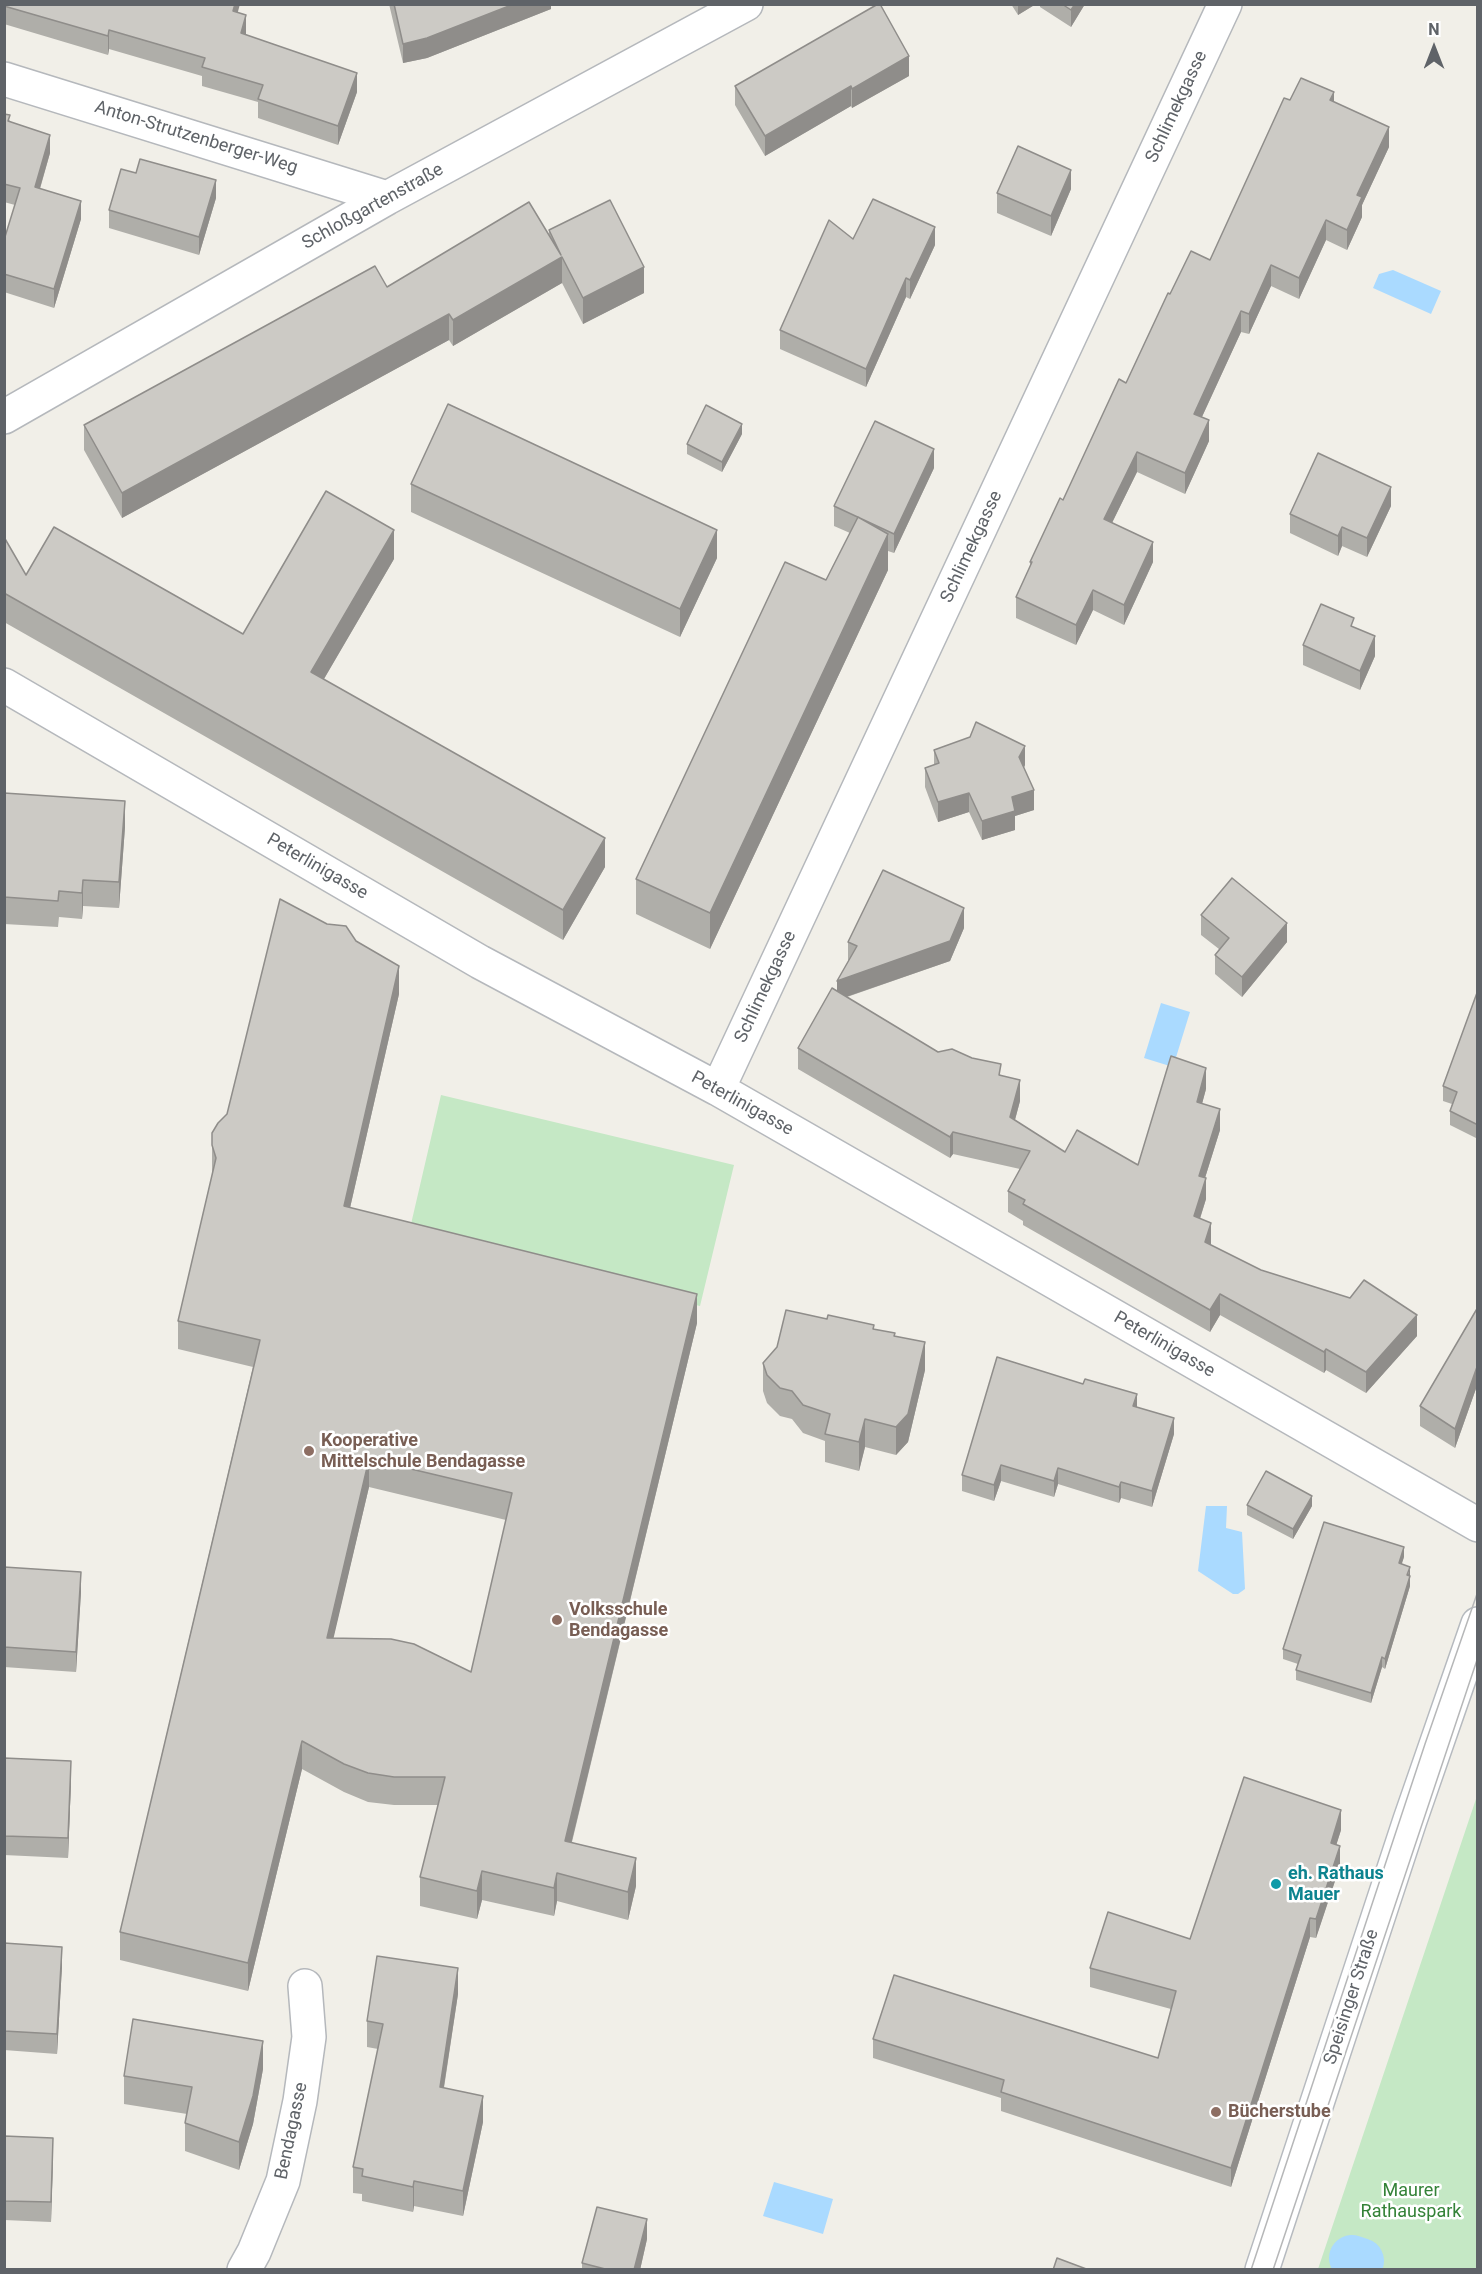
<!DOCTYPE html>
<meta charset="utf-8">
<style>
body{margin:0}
#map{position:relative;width:1482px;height:2274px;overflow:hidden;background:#f1efe8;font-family:Roboto,sans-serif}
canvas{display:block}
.frame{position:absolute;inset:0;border:6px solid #5f6368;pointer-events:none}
.north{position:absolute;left:1404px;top:18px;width:60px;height:60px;-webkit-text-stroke:4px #fff;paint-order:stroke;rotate:0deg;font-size:16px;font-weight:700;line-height:24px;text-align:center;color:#5f6368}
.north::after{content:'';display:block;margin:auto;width:21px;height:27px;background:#5f6368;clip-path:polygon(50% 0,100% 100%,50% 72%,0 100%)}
</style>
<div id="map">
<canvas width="1482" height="2274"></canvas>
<div class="frame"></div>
<div class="north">N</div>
</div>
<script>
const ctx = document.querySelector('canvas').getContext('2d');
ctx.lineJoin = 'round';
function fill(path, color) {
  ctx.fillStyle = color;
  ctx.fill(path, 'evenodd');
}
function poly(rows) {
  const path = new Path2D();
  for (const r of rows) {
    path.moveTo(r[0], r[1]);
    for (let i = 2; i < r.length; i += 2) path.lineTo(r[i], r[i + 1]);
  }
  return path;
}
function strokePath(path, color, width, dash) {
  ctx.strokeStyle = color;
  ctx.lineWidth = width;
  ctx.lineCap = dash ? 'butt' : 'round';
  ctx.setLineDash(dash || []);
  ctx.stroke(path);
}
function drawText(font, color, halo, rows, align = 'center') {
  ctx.font = font + ' Roboto,sans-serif';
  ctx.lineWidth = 5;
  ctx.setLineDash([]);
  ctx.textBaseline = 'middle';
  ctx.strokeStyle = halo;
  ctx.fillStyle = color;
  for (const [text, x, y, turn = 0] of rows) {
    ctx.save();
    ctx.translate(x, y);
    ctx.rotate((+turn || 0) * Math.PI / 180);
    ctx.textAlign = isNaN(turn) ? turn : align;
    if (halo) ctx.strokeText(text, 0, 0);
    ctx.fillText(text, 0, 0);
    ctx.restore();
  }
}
fill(poly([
 [441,1095,734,1165,700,1306,408,1237],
 [1477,1796,1477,2269,1318,2269]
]), '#c5e8c5');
fill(poly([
 [1393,270,1441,291,1431,314,1373,288,1379,274],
 [1161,1003,1190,1012,1173,1067,1144,1058],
 [1206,1506,1227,1506,1226,1528,1242,1532,1245,1589,1238,1594,1233,1594,1198,1571],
 [774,2182,833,2199,823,2234,763,2216]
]), '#aadaff');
strokePath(poly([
 [1352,2258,1361,2261]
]), '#aadaff', 46);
const minor = poly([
 [4,79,387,198],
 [4,417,387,198,746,4],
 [4,685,480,962,718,1089,1478,1525],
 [718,1089,1225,4],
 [244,2270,254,2252,283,2181,300,2101,309,2037,305,1986]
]);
const secondary = poly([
 [1262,2270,1410,1820,1478,1624]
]);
strokePath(minor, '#b5b8bc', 36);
strokePath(secondary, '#b6babf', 36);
strokePath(minor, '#fff', 33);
strokePath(secondary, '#fff', 33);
strokePath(poly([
 [1251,2270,1425,1744,1478,1591],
 [1273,2270,1478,1657]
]), '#b6b7b8', 1.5);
fill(poly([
 [4,4,238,13,246,35,357,92,338,145,258,118,258,102,202,86,202,76,109,49,108,55,4,24],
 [389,4,551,4,551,9,427,58,403,63],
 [1011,4,1036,4,1018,15],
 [1040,4,1085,4,1071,27,1040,7],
 [909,76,852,108,851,106,765,156,735,105,735,86],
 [1290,100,1334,102,1389,147,1362,205,1362,217,1347,250,1326,240,1299,299,1271,286,1249,334,1241,332,1202,417,1209,441,1185,494,1137,472,1112,523,1153,562,1124,625,1093,610,1076,645,1016,618,1016,597,1030,567,1030,562,1126,383,1170,294,1210,260],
 [4,114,10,121,50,153,40,189,81,219,54,308,4,292,4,240,15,205,4,202],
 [1071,189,1051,236,997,213,997,193],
 [216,198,199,255,109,228,109,210],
 [549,230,644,293,583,324,562,283,453,346,449,340,122,518,84,450,84,425,387,287,549,235],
 [853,239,935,245,910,299,906,297,866,387,780,349,780,330],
 [742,434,722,472,687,454,687,444],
 [934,468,894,553,888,551,888,570,710,949,636,914,636,879,826,580,850,533,834,526,834,506],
 [411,484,717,558,680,637,411,512],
 [1391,506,1367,557,1342,546,1338,556,1290,533,1290,514],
 [4,537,26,575,243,634,394,559,324,679,605,867,563,940,4,622],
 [1303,645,1375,656,1360,690,1303,665],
 [934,750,1025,765,1024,768,1034,810,1015,816,1015,830,982,840,969,812,938,822,925,787,925,768,934,765],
 [4,793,125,827,119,908,83,906,82,919,59,917,58,927,4,924],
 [1201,915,1287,942,1242,997,1215,974,1215,955,1219,949,1201,935],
 [964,928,950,961,847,997,938,1052,1001,1075,1020,1101,1015,1120,1065,1152,1138,1165,1206,1089,1202,1103,1220,1130,1205,1178,1206,1199,1200,1219,1211,1245,1261,1270,1417,1336,1366,1393,1326,1370,1324,1373,1220,1315,1210,1332,1023,1225,1023,1221,1008,1212,1008,1191,1020,1169,953,1154,950,1158,798,1069,798,1048,837,991,848,962,848,942],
 [356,941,399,994,350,1208,697,1323,572,1842,636,1886,628,1920,557,1901,554,1916,482,1900,477,1919,420,1906,420,1877,438,1805,394,1805,368,1802,344,1792,302,1769,248,1991,120,1960,120,1932,253,1367,178,1349,178,1321,212,1175,212,1145,227,1114],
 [369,1487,506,1520,471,1672,333,1638],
 [1478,990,1478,1139,1450,1125,1450,1111,1452,1104,1443,1101,1443,1086],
 [1478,1307,1478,1383,1455,1448,1420,1426,1420,1406],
 [874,1329,895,1336,925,1370,908,1442,896,1455,865,1447,859,1471,825,1462,825,1441,803,1433,792,1419,780,1416,767,1403,763,1391,763,1363],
 [1137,1407,1174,1434,1152,1507,1121,1498,1119,1503,1058,1484,1054,1497,1001,1481,994,1501,962,1491,962,1475],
 [1247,1505,1312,1506,1293,1539,1247,1515],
 [1404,1557,1401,1564,1410,1586,1385,1669,1382,1667,1371,1703,1296,1680,1296,1670,1298,1664,1283,1659,1283,1649],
 [4,1567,81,1592,76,1672,4,1667],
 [4,1758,71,1781,68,1858,4,1855],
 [1341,1830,1336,1845,1340,1866,1316,1938,1310,1937,1231,2187,1001,2111,1001,2098,873,2058,873,2039,1158,2058,1171,2009,1090,1987,1090,1968,1190,1939],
 [4,1943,62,1966,57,2054,4,2050],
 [458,1994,444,2088,483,2122,463,2216,414,2206,413,2212,362,2201,362,2194,353,2193,353,2167,378,2049,367,2047,367,2021],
 [263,2069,253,2124,239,2170,185,2151,185,2123,187,2114,124,2104,124,2076],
 [4,2136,53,2157,51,2222,4,2220],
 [647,2239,640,2270,582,2270,582,2263]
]), '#afaea9');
fill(poly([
 [235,4,240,4,233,30,233,11],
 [514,4,551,4,551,9,427,58,403,63,403,44],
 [1018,4,1036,4,1018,15],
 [1075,4,1085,4,1071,27,1071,10],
 [246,15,246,34,241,52,241,33],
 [109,30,109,49,108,55,108,36],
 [909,56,909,76,852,108,852,89],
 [357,73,357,92,338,145,338,126],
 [851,86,851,106,765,156,765,136],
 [1334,92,1334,113,1330,100],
 [1389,127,1389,147,1362,205,1362,217,1347,250,1347,230,1357,195],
 [50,135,50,153,35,205,35,187],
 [1071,170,1071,189,1051,236,1051,216],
 [216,180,216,198,199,255,199,237],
 [81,201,81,219,54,308,54,289],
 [1326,220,1326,240,1299,299,1299,278],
 [935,227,935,245,910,299,910,280],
 [562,257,562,283,453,346,453,320],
 [1271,265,1271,286,1249,334,1249,314],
 [644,267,644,293,583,324,583,298],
 [906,278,906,297,866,387,866,369],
 [1241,311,1241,332,1194,434,1194,414],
 [449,314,449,340,122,518,122,493],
 [1209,420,1209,441,1185,494,1185,473],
 [742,424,742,434,722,472,722,462],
 [934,449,934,468,894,553,894,534],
 [1137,452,1137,472,1104,539,1104,519],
 [1391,487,1391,506,1367,557,1367,538],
 [1342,527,1342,546,1338,556,1338,536],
 [394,530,394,559,311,701,311,672],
 [717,530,717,558,680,637,680,609],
 [888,534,888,570,710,949,710,913],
 [1153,542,1153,562,1124,625,1124,605],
 [1093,590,1093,610,1076,645,1076,625],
 [1375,636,1375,656,1360,690,1360,671],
 [1025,746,1025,765,1019,777,1019,757],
 [1034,790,1034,810,1015,816,1015,830,982,840,982,821,1012,797],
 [969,793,969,812,938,822,938,802],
 [125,801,125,827,119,908,119,882],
 [605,838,605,867,563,940,563,910],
 [83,880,83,906,82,919,82,893],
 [964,908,964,928,950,961,837,1000,837,981],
 [1287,923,1287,942,1242,997,1242,977],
 [399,966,399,994,344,1234,344,1206],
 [1206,1068,1206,1089,1197,1123,1197,1102],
 [1020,1080,1020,1101,1010,1138,1010,1117],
 [1220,1109,1220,1130,1199,1197,1199,1176],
 [953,1132,953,1154,950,1158,950,1137],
 [1206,1178,1206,1199,1194,1237,1194,1216],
 [1211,1223,1211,1244,1205,1263,1205,1242],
 [697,1294,697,1323,565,1869,565,1841],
 [1220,1294,1220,1315,1210,1332,1210,1310],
 [1417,1315,1417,1336,1366,1393,1366,1372],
 [925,1342,925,1370,908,1442,896,1455,896,1427],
 [1326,1349,1326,1370,1324,1373,1324,1352],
 [1478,1364,1478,1383,1455,1448,1455,1429],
 [1137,1394,1137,1411,1133,1406],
 [1174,1418,1174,1434,1152,1507,1152,1491],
 [865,1419,865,1447,859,1471,859,1442],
 [369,1459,369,1487,327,1666,327,1638],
 [1001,1465,1001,1481,994,1501,994,1485],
 [1058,1468,1058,1484,1054,1497,1054,1481],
 [1121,1482,1121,1498,1119,1503,1119,1487],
 [1312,1496,1312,1506,1293,1539,1293,1529],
 [1404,1547,1404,1557,1399,1573,1399,1563],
 [1410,1567,1410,1586,1385,1669,1385,1659],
 [81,1572,81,1592,76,1672,76,1652],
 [1382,1657,1382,1667,1371,1703,1371,1693],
 [302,1741,302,1769,248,1991,248,1963],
 [71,1761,71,1781,68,1858,68,1838],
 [1341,1810,1341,1830,1331,1862,1331,1843],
 [1340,1846,1340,1866,1316,1938,1316,1919],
 [636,1858,636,1886,628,1920,628,1892],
 [482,1871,482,1900,477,1919,477,1891],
 [557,1873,557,1901,554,1916,554,1888],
 [1310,1918,1310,1937,1231,2187,1231,2168],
 [62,1947,62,1966,57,2054,57,2034],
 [458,1968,458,1994,440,2112,440,2087],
 [263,2041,263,2069,253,2124,239,2170,239,2142],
 [483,2096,483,2122,463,2216,463,2191],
 [53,2138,53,2157,51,2222,51,2202],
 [414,2181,414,2206,413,2212,413,2187],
 [647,2219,647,2239,640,2270,634,2270]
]), '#8f8d8a');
const building = poly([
 [4,4,235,4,233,11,246,15,241,33,357,73,338,126,258,99,263,85,202,67,205,58,109,30,108,36,4,6,4,4],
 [394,4,514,4,427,38,403,44,394,4],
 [878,4,880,4,909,56,852,89,851,86,765,136,735,86,878,4],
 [1062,4,1075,4,1071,10,1062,4],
 [1301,78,1334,92,1330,100,1389,127,1357,195,1362,197,1347,230,1326,220,1299,278,1271,265,1249,314,1241,311,1194,414,1209,420,1185,473,1137,452,1104,519,1153,542,1124,605,1093,590,1076,625,1016,597,1032,562,1030,562,1060,498,1063,500,1119,379,1126,383,1168,293,1170,294,1191,251,1210,260,1284,98,1290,100,1301,78],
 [4,114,10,115,8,121,50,135,35,187,81,201,54,289,4,274,4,240,20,188,4,184,4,114],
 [1018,146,1071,170,1051,216,997,193,1018,146],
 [140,159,216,180,199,237,109,210,121,169,136,173,140,159],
 [873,199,935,227,910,280,906,278,866,369,780,330,829,220,853,239,873,199],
 [610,200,644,267,583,298,562,257,453,320,449,314,122,493,84,425,375,266,387,287,529,202,561,255,549,230,610,200],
 [448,404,717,530,680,609,411,484,448,404],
 [706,405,742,424,722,462,687,444,706,405],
 [875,421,934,449,894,534,834,506,875,421],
 [1318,453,1391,487,1367,538,1342,527,1338,536,1290,514,1318,453],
 [326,491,394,530,311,672,605,838,563,910,4,593,4,537,26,575,54,527,243,634,326,491],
 [858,517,888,534,710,913,636,879,785,562,826,580,858,517],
 [1321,604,1354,618,1351,626,1375,636,1360,671,1303,645,1321,604],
 [976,722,1025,746,1019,757,1034,790,1012,797,1015,811,982,821,969,793,938,802,925,768,939,763,934,750,970,737,976,722],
 [4,793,125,801,119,882,83,880,82,893,59,891,58,901,4,897,4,793],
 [883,870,964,908,950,941,837,981,857,946,848,942,883,870],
 [1232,878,1287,923,1242,977,1215,955,1229,938,1201,915,1232,878],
 [280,899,327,924,346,926,356,941,399,966,344,1206,697,1294,565,1841,636,1858,628,1892,557,1873,554,1888,482,1871,477,1891,420,1877,445,1777,394,1777,368,1773,344,1764,302,1741,248,1963,120,1932,260,1340,178,1321,216,1158,212,1145,212,1133,218,1123,227,1114,280,899],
 [369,1459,512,1493,471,1672,414,1644,391,1639,327,1638,369,1459],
 [832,988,938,1052,952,1049,972,1058,1001,1064,999,1075,1020,1080,1010,1117,1065,1152,1077,1130,1138,1165,1171,1056,1206,1068,1197,1102,1220,1109,1199,1176,1206,1178,1194,1216,1211,1223,1205,1242,1261,1270,1350,1298,1364,1280,1417,1315,1366,1372,1326,1349,1324,1352,1220,1294,1210,1310,1023,1204,1025,1200,1008,1191,1030,1151,953,1132,950,1137,798,1048,832,988],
 [1478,990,1478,1125,1450,1111,1457,1092,1443,1086,1478,990],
 [1478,1307,1478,1364,1455,1429,1420,1406,1478,1307],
 [786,1310,827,1319,828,1315,874,1325,873,1329,895,1333,894,1336,925,1342,908,1414,896,1427,865,1419,859,1442,825,1434,830,1414,803,1405,792,1391,780,1388,767,1375,763,1363,777,1347,786,1310],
 [997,1357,1083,1384,1085,1379,1137,1394,1133,1406,1174,1418,1152,1491,1121,1482,1119,1487,1058,1468,1054,1481,1001,1465,994,1485,962,1475,997,1357],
 [1266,1471,1312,1496,1293,1529,1247,1505,1266,1471],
 [1324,1522,1404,1547,1399,1563,1410,1567,1407,1575,1410,1576,1385,1659,1382,1657,1371,1693,1296,1670,1301,1655,1283,1649,1324,1522],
 [4,1567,81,1572,76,1652,4,1647,4,1567],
 [4,1758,71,1761,68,1838,4,1836,4,1758],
 [1244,1777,1341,1810,1331,1843,1340,1846,1316,1919,1310,1918,1231,2168,1001,2092,1004,2080,873,2039,894,1975,1158,2058,1176,1991,1090,1968,1108,1912,1190,1939,1244,1777],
 [4,1943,62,1947,57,2034,4,2031,4,1943],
 [377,1956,458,1968,440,2087,483,2096,463,2191,414,2181,413,2187,362,2176,363,2169,353,2167,383,2024,367,2021,377,1956],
 [133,2019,263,2041,253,2096,239,2142,185,2123,192,2087,124,2076,133,2019],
 [4,2136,53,2138,51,2202,4,2201,4,2136],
 [597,2207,647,2219,634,2270,609,2270,582,2263,597,2207],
 [1057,2258,1089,2270,1053,2270,1057,2258]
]);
fill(building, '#cccac5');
strokePath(building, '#8f8d8a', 1.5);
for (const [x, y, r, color] of [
 [309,1451,6,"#8d6e63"],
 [557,1620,6,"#8d6e63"],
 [1276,1884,6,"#0f9aa8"],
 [1216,2112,6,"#8d6e63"]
]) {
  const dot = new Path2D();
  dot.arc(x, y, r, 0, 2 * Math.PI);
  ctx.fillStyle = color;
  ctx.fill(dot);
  strokePath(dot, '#fff', 2);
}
drawText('18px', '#5f6368', '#fff', [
 ["Schlimekgasse",1177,107,-65],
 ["Anton-Strutzenberger-Weg",196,138,17],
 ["Schloßgartenstraße",373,207,-29],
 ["Schlimekgasse",972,547,-65],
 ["Peterlinigasse",317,867,30],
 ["Schlimekgasse",766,987,-65],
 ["Peterlinigasse",742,1104,29],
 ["Peterlinigasse",1164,1345,30],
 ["Speisinger Straße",1352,1997,-72],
 ["Bendagasse",292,2131,-78]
]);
drawText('bold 18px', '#785e54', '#fff', [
 ["Kooperative",321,1441],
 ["Mittelschule Bendagasse",321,1462],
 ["Volksschule",569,1610],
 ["Bendagasse",569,1631],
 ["Bücherstube",1228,2112]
], 'left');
drawText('bold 18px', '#0d838f', '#fff', [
 ["eh. Rathaus",1288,1874],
 ["Mauer",1288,1895]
], 'left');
drawText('18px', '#348238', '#fff', [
 ["Maurer",1411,2191],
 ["Rathauspark",1411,2212]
]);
</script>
